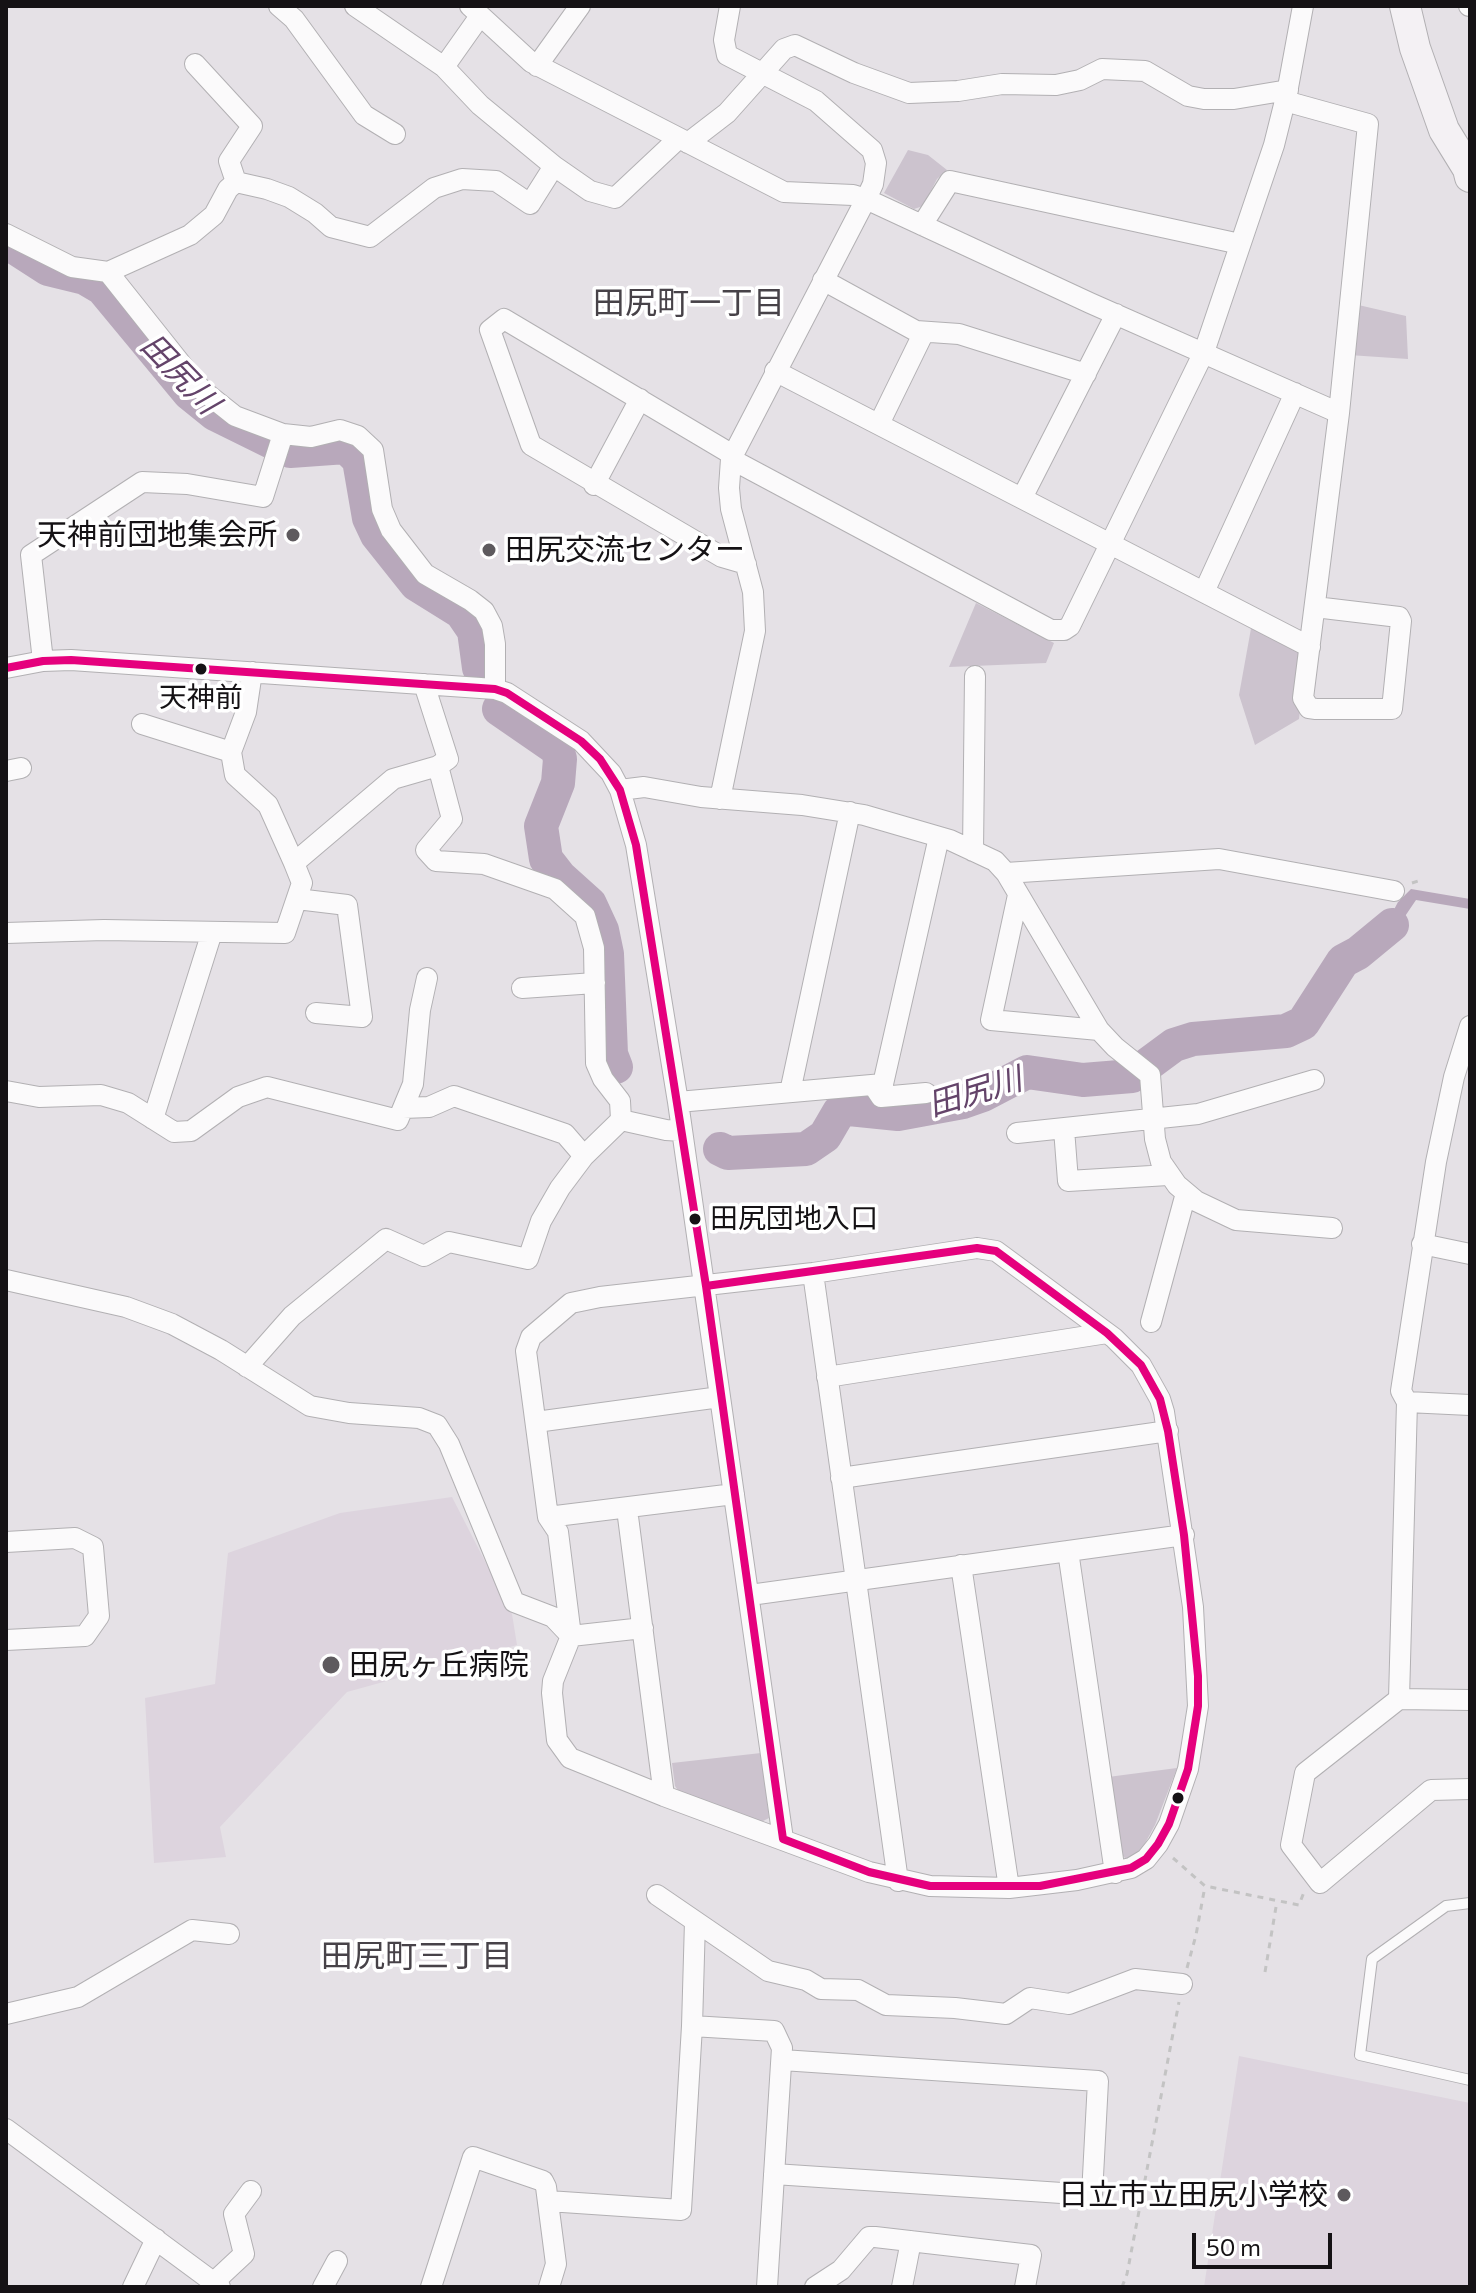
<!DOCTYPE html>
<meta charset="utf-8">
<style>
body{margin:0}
#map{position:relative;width:1476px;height:2293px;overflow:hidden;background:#e5e1e6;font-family:Commissioner,sans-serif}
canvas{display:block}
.frame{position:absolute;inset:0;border:8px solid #151215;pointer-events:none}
.scale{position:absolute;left:1192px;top:2233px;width:140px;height:36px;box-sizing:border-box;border:4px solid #151215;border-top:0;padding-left:10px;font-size:24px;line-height:28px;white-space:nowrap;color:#151215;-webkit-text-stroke:6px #fff;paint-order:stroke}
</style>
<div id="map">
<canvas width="1476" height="2293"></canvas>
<div class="frame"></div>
<div class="scale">50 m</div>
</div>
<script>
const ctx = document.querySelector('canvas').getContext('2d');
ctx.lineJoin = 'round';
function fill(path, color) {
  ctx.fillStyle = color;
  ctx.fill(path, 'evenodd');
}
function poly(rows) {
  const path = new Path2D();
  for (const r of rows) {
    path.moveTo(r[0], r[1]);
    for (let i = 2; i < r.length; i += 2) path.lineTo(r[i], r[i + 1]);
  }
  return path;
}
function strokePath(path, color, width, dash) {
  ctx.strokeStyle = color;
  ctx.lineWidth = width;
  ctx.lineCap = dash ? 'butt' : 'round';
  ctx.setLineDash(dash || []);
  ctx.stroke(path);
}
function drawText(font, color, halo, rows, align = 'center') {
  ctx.font = font + ' Commissioner,"Noto Sans JP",sans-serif';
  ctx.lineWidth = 7;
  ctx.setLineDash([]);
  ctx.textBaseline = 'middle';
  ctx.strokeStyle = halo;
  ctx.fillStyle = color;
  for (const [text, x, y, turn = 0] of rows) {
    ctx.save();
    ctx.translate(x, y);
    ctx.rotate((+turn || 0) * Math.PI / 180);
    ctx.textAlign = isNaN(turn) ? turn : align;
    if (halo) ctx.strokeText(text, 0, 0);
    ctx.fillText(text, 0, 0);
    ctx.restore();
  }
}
fill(poly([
 [452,1497,512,1614,517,1645,347,1692,220,1827,226,1857,154,1863,145,1698,215,1684,228,1553,340,1513],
 [1239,2056,1470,2103,1470,2287,1204,2287]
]), '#ddd4de');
fill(poly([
 [908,150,928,155,947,170,937,179,923,206,914,209,884,193],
 [1354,304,1406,316,1408,359,1349,355],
 [976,603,1054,643,1046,663,949,667],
 [1252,623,1306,649,1299,719,1255,745,1239,695],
 [761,1753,769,1818,759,1823,681,1795,675,1786,672,1763],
 [1177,1768,1155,1825,1143,1847,1128,1861,1120,1853,1108,1777]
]), '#ccc3ce');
fill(poly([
 [1411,889,1470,899,1470,909,1416,900,1393,934,1361,958,1354,949,1386,925,1398,902]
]), '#b8a8bb');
strokePath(poly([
 [6,242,48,269,85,278,102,288,189,393,215,414,290,451,346,447,359,460,369,518,377,535,416,584,461,612,474,631,479,668],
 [499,709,557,749,560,759,558,783,541,826,546,859,560,877,590,904,602,930,607,954,611,1054,616,1067],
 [720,1149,728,1153,806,1149,825,1136,839,1112,849,1109,898,1114,963,1102,983,1095,1027,1072,1083,1080,1132,1076,1174,1045,1193,1039,1286,1031,1303,1023,1343,961,1358,953,1392,925]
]), '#b8a8bb', 34);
const lane = poly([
 [1470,1903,1446,1906,1372,1959,1360,2055,1470,2080]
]);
const street = poly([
 [279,6,294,19,364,115,395,134],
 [355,6,444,67],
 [470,6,531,62,784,192,853,195,866,199,1090,303,1339,413],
 [1469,6,1470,6],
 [480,16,444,67,480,105,554,166],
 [195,64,252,126,229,161,236,182],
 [537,66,580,6],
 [1285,101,1368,124,1339,413,1303,698,1309,708,1316,709,1392,709,1401,621,1399,617,1315,607],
 [688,143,727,113,784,49,795,45,854,73,909,93,958,91,1002,84,1056,85,1080,80,1102,69,1145,71,1188,96,1204,99,1234,99,1288,90],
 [922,225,950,181,1240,244],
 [6,234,72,267,108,272,190,235,214,215,228,189,236,182,267,189,289,197,315,213,331,227,370,237,434,188,462,179,496,181,530,204,554,166,590,191,615,198,679,138],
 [108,272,201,389,235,416,283,434,311,437,340,430,358,436,373,450,382,509,391,530,425,574,470,600,484,611,492,626,495,644,495,689],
 [823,280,916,331,959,334,1086,374],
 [775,371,1310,647],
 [879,424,924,332],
 [733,455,504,319,490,330,531,445,722,557,746,564],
 [731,459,1051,630,1064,630,1070,626,1204,352,1274,145,1287,93,1303,6],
 [594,485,640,399],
 [1022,498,1116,314],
 [1204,592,1295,393],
 [43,661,31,555,142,482,187,484,263,497,283,434],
 [6,668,43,661,71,660,495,689,507,693,581,741,611,773,620,790,636,845,678,1102,783,1839],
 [424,684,448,759,438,766],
 [142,724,231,752,235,775,268,805,294,863],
 [231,752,246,712,252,672],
 [6,771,21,768],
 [620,790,644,787,701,797,802,805,864,815,950,840,995,861,1006,873,1099,1030,1115,1047,1150,1075,1155,1139,1161,1162,1177,1185,1196,1201,1236,1220,1332,1228],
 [720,799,755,631,753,592,731,509,729,488,731,459,866,199,873,184,876,163,872,150,816,101,727,55,724,40,730,6],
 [973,851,975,676],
 [1006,873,1219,859,1394,891],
 [1018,895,991,1020,1099,1030],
 [297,899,347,905,362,1017,316,1013],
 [6,933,104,930,285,933,302,883,294,863,393,779,438,766,452,819,426,850,436,861,484,864,555,889,585,916,594,948,596,1063,603,1079,620,1101,621,1120,584,1156,560,1188,541,1221,528,1259,449,1242,424,1256,386,1239,292,1316,247,1367],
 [522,988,595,983],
 [873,1085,881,1097,926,1093],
 [6,1091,39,1097,101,1095,128,1103,174,1132,191,1131,238,1097,267,1087,398,1120,413,1084,420,1010,427,978],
 [790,1092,850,812],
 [678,1102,883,1084,939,837],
 [403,1108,429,1107,454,1096,565,1134,584,1156],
 [153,1119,212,932],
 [621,1120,666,1130,682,1131],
 [1064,1129,1068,1181,1168,1175],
 [1017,1133,1198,1114,1314,1080],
 [1422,1244,1470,1254],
 [977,1248,996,1251,1114,1338,1141,1365,1160,1399,1164,1412,1193,1607,1198,1706,1188,1769,1169,1824,1158,1844,1146,1859,1131,1868,1077,1880,1009,1888,930,1886,869,1872,664,1796,570,1758,557,1740,552,1693,553,1681,571,1636,558,1532,548,1517,526,1351,531,1337,571,1303,600,1297,813,1273,977,1248],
 [813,1273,898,1881],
 [6,1280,126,1307,172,1324,221,1350,310,1406,349,1413,419,1418,437,1425,449,1444,514,1602,553,1617,571,1636,643,1628],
 [1151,1322,1186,1193],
 [827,1377,1107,1333],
 [1407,1402,1470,1405],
 [536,1422,720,1397],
 [841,1478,1168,1431],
 [627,1509,664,1796],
 [548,1517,734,1494],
 [6,1542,75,1538,93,1547,99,1616,85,1636,6,1640],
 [1068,1551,1115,1873],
 [961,1565,1009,1888],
 [750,1595,1184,1535],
 [1399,1699,1407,1402,1401,1391,1436,1162,1454,1077,1470,1026],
 [1470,1700,1399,1699,1305,1773,1291,1845,1320,1883,1431,1790,1470,1789],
 [657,1895,695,1921],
 [6,2014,78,1997,192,1930,229,1934],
 [692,2026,695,1921,768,1971,806,1980,821,1989,858,1990,886,2005,955,2008,1006,2014,1030,1998,1069,2004,1135,1979,1182,1984],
 [6,2129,220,2287],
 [774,2174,1092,2195,1098,2081,782,2060],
 [548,2201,681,2210,692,2026,774,2031,782,2048,767,2287],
 [214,2282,244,2254,234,2214,251,2191],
 [133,2287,156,2239],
 [323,2287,337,2261],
 [431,2287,473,2157,543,2181,546,2187,556,2264,549,2287],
 [815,2287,841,2270,869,2237,875,2237,1031,2255,1025,2287],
 [902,2287,911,2241]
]);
const secondary = poly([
 [1405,6,1415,48,1444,130,1468,169,1470,177]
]);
strokePath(lane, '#b2b0b3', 12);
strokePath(street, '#b2b0b3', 22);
strokePath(secondary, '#b2b0b3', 32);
strokePath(poly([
 [1412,883,1421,880],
 [1173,1858,1205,1886,1299,1905,1304,1892],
 [1187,1968,1196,1935,1205,1886],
 [1265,1972,1277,1901],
 [1122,2287,1127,2274,1179,2002]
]), '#c3c3c3', 3, [6, 6]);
strokePath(lane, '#fbfafb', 10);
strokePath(street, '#fbfafb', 20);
strokePath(secondary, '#f4f1f4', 30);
strokePath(poly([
 [6,668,43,661,71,660,495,689,507,693,581,741,600,759,620,790,636,845,706,1286],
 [977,1248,996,1251,1107,1333,1141,1365,1160,1399,1168,1431,1184,1535,1198,1676,1198,1706,1188,1769,1169,1824,1158,1844,1146,1859,1131,1868,1040,1886,930,1886,869,1872,783,1839,706,1286,977,1248]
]), '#e5007d', 8);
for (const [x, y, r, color] of [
 [293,535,8,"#5e5a5e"],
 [489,550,8,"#5e5a5e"],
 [201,669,7,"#151215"],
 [695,1219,7,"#151215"],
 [331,1665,10,"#5e5a5e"],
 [1178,1798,7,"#151215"],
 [1344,2195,8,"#5e5a5e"]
]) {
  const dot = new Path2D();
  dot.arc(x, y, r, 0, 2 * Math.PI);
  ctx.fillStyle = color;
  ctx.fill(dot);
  strokePath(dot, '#fff', 3);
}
drawText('28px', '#151215', '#fff', [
 ["天神前",201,698],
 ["田尻団地入口",710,1219,"left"]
]);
drawText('30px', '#151215', '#fff', [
 ["天神前団地集会所",277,535],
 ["田尻交流センター",505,550,"left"],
 ["田尻ヶ丘病院",349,1665,"left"],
 ["日立市立田尻小学校",1328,2195]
], 'right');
drawText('32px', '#474248', '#fff', [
 ["田尻町一丁目",689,303],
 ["田尻町三丁目",417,1956]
]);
drawText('italic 32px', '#64446a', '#fff', [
 ["田尻川",180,374,46],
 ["田尻川",975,1092,-17]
]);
</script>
